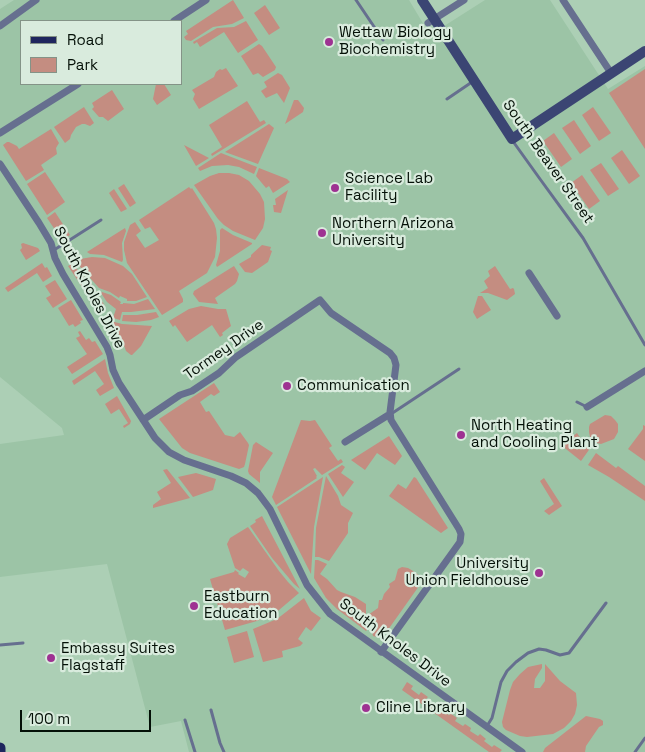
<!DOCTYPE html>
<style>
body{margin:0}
#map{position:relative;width:645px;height:752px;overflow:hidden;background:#accfb5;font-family:"Space Grotesk",sans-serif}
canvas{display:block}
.legend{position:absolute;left:20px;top:20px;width:162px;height:65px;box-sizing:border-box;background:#d9ebdd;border:1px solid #849387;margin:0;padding:6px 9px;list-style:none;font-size:15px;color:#041007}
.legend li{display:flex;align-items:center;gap:10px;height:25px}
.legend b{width:25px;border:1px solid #849387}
.scale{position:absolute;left:20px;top:710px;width:131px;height:22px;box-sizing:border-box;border:2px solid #041007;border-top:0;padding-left:6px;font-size:15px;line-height:18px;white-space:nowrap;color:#041007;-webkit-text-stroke:4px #d9ebdd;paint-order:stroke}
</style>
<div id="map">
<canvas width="645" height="752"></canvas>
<ul class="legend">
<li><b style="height:6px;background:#1f265e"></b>Road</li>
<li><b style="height:14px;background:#c48d81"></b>Park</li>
</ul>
<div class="scale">100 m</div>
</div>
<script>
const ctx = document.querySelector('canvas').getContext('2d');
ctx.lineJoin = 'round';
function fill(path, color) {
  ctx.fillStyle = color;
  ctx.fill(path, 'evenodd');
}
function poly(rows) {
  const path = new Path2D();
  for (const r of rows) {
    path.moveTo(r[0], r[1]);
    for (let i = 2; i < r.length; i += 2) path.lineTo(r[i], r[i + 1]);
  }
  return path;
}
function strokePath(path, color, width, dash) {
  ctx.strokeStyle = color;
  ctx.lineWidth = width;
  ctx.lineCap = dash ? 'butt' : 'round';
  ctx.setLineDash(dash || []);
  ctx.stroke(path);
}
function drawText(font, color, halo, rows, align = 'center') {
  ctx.font = font + ' "Space Grotesk",sans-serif';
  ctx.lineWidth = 4.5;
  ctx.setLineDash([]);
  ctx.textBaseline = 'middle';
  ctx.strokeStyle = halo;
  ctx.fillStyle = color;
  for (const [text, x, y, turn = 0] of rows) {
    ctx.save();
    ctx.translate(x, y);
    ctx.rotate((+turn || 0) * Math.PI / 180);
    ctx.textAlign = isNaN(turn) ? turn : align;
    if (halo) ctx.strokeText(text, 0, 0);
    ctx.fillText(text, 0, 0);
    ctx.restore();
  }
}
fill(poly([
 [14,0,409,0,430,35,485,0,550,0,608,89,645,66,645,752,189,752,181,721,150,727,107,564,0,577,0,444,64,435,62,428,0,377,0,9],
 [21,21,181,21,181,84,21,84]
]), '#9cc4a6');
fill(poly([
 [233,0,244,18,232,24,213,27,191,41,186,40,184,37,188,34,186,31],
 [265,5,280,28,269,35,254,13],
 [246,21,258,40,238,53,224,32,200,47,197,42,194,44,193,42,217,28,234,27],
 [259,44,262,46,276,67,275,70,263,77,258,73,253,75,241,56],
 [226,68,238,86,199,109,193,99,195,94,192,90,214,77,216,72,220,69,222,70],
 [645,69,645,149,609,93],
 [278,73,282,75,290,88,284,103,277,93,266,98,261,91,267,87,264,82],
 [156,84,164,84,171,95,157,105,153,99],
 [112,90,124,109,108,121,103,117,99,117,92,109,94,107,92,103],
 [294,100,298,100,304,108,303,112,285,124],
 [247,101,260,122,264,120,266,123,212,156,211,154,222,147,209,125],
 [84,107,94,123,90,126,85,124,82,124,76,127,71,135,70,139,65,143,54,127],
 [593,107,611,133,599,141,582,115],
 [574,120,591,146,580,154,562,128],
 [269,124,274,128,258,164,225,152],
 [51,129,59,143,56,148,57,154,41,165,44,170,26,181,3,145,7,142,9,142,17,146,19,149],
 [554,133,572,159,561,167,543,141],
 [184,145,209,158,196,166],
 [622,150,640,176,629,184,611,158],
 [221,153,257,167,254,174,239,167,228,165,212,166,200,171,198,168],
 [601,163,619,189,608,196,590,170],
 [259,168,287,179,290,182,273,193,269,186,266,188,256,176],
 [45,172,65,202,47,215,27,184],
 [219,173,229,173,239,175,249,181,260,194,264,202,265,219,263,228,255,240,233,231,224,225,218,219,194,185,210,176],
 [582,175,600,201,589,209,571,183],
 [124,184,136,203,130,207,118,188],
 [189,187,191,189,192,188,214,223,216,229,217,238,215,257,207,273,179,291,183,299,183,302,162,315,127,263,124,250,124,242,130,225,135,222,141,231,136,235,145,248,159,240,150,227,145,229,139,220],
 [114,189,127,209,121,212,109,193],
 [288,190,281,213,274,212,273,205,276,205,275,199],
 [55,212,70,235,62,240,47,218],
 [125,228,126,231,122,243,123,260,122,262,104,255,90,254,87,252],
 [222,228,233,235,252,243,252,244,217,267,216,265,220,251,220,230],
 [23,243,38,248,40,251,26,260,20,250,22,248,21,244],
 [262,245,271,247,270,250,272,251,268,262,252,273,245,272,239,264,251,257,251,255],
 [92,257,105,258,123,266,132,274,147,297,136,301,127,301,127,299,120,296,119,298,110,292,99,288,76,262,78,261,80,262,81,260,80,259],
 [42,263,45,268,47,267,52,276,43,282,37,273,8,292,5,288],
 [72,264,94,287,100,298,105,306,104,308,101,308,97,309,68,266],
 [234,266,239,274,237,281,235,284,215,298,218,304,199,302,193,294,194,291],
 [495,266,510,289,513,288,514,289,515,294,507,300,488,293,480,293,488,288,484,281,490,276,488,271],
 [55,280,67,299,53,308,46,298,51,295,45,286],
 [102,292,111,295,121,302,120,304,123,304,123,303,134,304,148,299,155,309,131,312,122,312,120,320,113,318,116,309,107,302,101,293],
 [478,296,482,296,491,310,477,319,473,312],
 [71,300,83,320,80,321,81,323,75,327,73,324,69,326,58,308],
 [201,306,218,309,226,309,231,326,222,333,223,335,220,337,212,325,187,342,175,325,173,327,169,321,189,309],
 [156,312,159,317,151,320,136,322,122,321,123,315,137,315],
 [111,321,122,324,152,326,141,346,132,355,131,355,126,351,122,340],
 [80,331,86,340,89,338,92,342,95,341,103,354,72,374,67,367,87,354,76,338,80,336,78,332],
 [105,359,108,373,114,388,112,389,100,396,96,390,104,384,95,371,74,385,72,381],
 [214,383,220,392,214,396,211,394,200,402,206,412,209,411,225,435,234,437,240,432,248,443,249,445,245,464,244,467,239,469,190,453,182,448,159,419],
 [117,396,131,421,130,424,124,428,123,426,128,423,119,409,111,414,105,404],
 [605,415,611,416,615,420,618,424,618,432,614,439,601,444,597,443,590,437,589,432,589,427,590,424],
 [301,420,310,421,315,420,332,446,329,448,338,461,341,459,343,462,322,475,315,468,313,469,317,476,316,477,317,478,276,505,272,497],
 [643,425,645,426,645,461,628,449,643,429],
 [577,433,581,439,591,447,581,461,561,445],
 [389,436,402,456,395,465,377,453,365,470,351,460],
 [256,442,273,453,260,472,260,483,249,474,248,471,253,445],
 [596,453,616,468,618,466,645,486,645,501,609,477,588,465],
 [342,465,345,467,341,473,354,482,343,497,328,474],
 [167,469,190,498,153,508,153,505,161,499,157,492,171,483,163,470],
 [196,473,216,479,213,490,193,497,178,477],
 [326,476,338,496,341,505,353,513,348,523,348,533,329,561,319,557,315,557,316,528],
 [323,477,314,527,311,574,277,507],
 [414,477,416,478,448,528,441,533,389,496,398,484,406,489],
 [544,478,562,506,549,515,544,511,554,504,540,481],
 [262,516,300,589,294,584,272,558,250,526,256,522,255,520],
 [248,527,279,571,288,582,299,593,279,610,268,616,257,621,225,630,210,579,234,572,235,570,239,573,238,574,245,578,249,572,243,568,240,571,235,568,227,544,230,538],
 [315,560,318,560,327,564,320,574,327,579,337,590,341,592,355,597,366,604,366,616,367,630,366,631,337,609,326,598,314,578],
 [402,567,408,568,413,571,424,579,385,634,377,637,373,636,368,615,378,608,379,600,382,600,384,594,390,587,389,584,395,580,398,569],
 [304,598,311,611,321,618,311,631,306,627,298,639,303,643,300,646,282,651,283,657,263,662,253,629,277,619],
 [247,631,254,657,234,663,227,637],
 [542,664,542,668,535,679,534,688,540,688,545,681,545,664,560,681,576,693,577,705,575,714,571,721,564,728,553,734,527,737,520,736,506,730,503,727,502,722,510,690,513,682,520,674,528,667],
 [407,682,413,686,411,689,419,695,421,692,428,697,426,699,434,705,436,703,442,707,441,710,449,715,450,713,457,718,455,721,463,726,465,724,471,728,470,731,478,736,480,734,486,739,484,741,492,747,494,745,502,750,500,752,489,752,402,690],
 [586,716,600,719,603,721,603,725,599,727,586,746,585,752,543,752,545,748]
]), '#c48d81');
strokePath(poly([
 [356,0,383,40],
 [447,99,472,82],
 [512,140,540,179,583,238,645,345],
 [54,250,101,220],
 [577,402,587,407],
 [391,414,459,369],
 [0,645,23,643],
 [211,710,220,743,224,752],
 [185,720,195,752],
 [487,726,492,718,501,682,507,671,516,662,528,653,539,649,546,650,560,655,569,653,606,603],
 [635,752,645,738]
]), '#666f8f', 3);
strokePath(poly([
 [563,0,611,73],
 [174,21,206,0],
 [428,23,464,0],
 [0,26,36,0],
 [0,133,78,84],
 [0,164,39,223,51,243,55,258,63,274,107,347,110,355,113,370,119,383,155,438,169,452,184,460,231,476,246,483,258,493,270,509,307,585,330,614,522,752],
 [529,273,557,316],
 [587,407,645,371],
 [143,420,180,395,192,391,219,373,236,357,320,300,331,313,390,353,394,358,396,365,390,412,391,420,459,529,461,534,460,542,455,549,381,652],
 [345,442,390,414]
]), '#666f8f', 7);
strokePath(poly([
 [422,0,512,139,645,51]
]), '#3b4573', 10);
strokePath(poly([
 [0,748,0,752]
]), '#1f265e', 11);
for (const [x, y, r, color] of [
 [329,42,5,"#9e3292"],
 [335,188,5,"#9e3292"],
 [322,233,5,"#9e3292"],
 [287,386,5,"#9e3292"],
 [461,435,5,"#9e3292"],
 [539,573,5,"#9e3292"],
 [194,606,5,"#9e3292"],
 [51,658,5,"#9e3292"],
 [366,708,5,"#9e3292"]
]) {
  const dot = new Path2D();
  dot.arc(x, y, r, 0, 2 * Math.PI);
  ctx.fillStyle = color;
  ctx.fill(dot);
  strokePath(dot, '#d9ebdd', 2);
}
drawText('15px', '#041007', '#d9ebdd', [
 ["Wettaw Biology",339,33],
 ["Biochemistry",339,50],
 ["Science Lab",345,179],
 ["Facility",345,196],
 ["Northern Arizona",332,224],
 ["University",332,241],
 ["Communication",297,386],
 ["North Heating",471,426],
 ["and Cooling Plant",471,443],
 ["University",529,564,"right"],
 ["Union Fieldhouse",529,581,"right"],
 ["Eastburn",204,597],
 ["Education",204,614],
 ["Embassy Suites",61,649],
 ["Flagstaff",61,666],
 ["Cline Library",376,708]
], 'left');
drawText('15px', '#041007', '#d9ebdd', [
 ["South Beaver Street",548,162,55],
 ["South Knoles Drive",89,288,62],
 ["Tormey Drive",224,350,-35],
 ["South Knoles Drive",395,643,37]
]);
</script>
